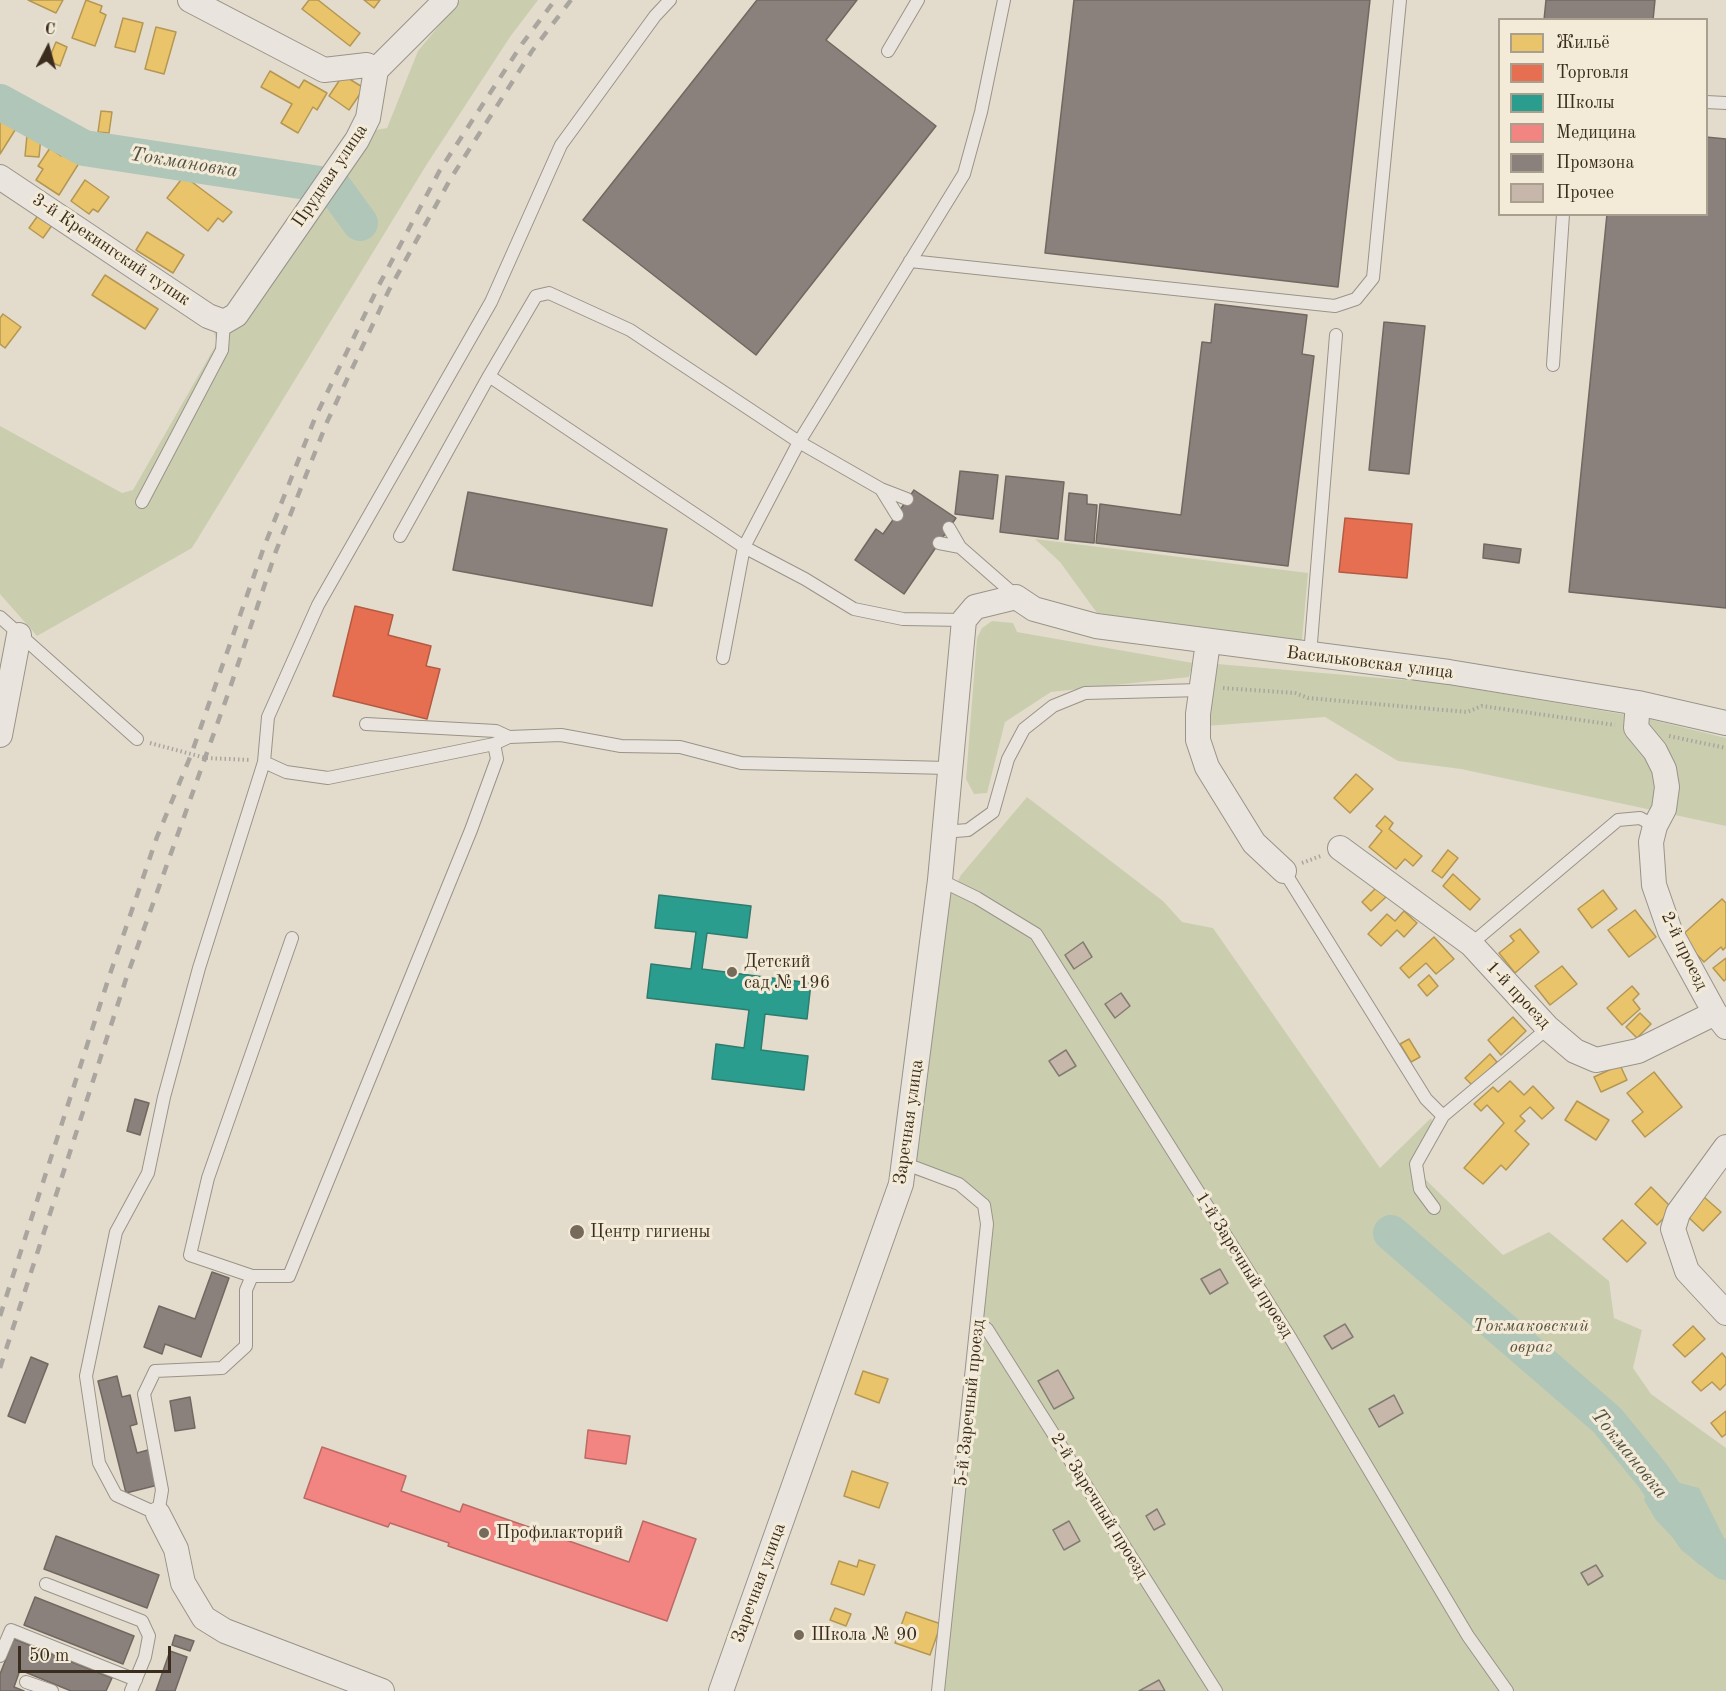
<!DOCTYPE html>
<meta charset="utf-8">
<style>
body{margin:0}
#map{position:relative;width:1726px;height:1691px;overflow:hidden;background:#e3dccd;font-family:"Old Standard TT",serif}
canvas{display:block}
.legend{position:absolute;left:1498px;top:18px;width:210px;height:198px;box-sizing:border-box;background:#f3ebd8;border:2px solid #a99f8e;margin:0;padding:8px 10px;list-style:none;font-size:18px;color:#3b2d1e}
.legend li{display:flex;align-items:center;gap:12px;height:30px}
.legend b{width:30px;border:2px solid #a99f8e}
.north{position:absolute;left:18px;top:18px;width:60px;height:60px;-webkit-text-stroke:4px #f3ebd8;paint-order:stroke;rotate:6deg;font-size:16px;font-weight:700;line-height:24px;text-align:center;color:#3b2d1e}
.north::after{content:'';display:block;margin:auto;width:21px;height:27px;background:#3b2d1e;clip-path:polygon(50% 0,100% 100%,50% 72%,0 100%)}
.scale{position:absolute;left:18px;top:1646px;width:153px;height:27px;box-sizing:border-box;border:3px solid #3b2d1e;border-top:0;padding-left:8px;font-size:18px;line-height:21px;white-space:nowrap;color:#3b2d1e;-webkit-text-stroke:4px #f3ebd8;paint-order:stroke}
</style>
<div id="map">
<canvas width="1726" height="1691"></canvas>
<ul class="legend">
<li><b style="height:16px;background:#e9c46a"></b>Жильё</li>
<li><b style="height:16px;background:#e76f51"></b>Торговля</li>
<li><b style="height:16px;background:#2a9d8f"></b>Школы</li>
<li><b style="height:16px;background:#f28482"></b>Медицина</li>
<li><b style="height:16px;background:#8a817c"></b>Промзона</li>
<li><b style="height:16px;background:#c7b7ab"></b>Прочее</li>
</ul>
<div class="north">С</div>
<div class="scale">50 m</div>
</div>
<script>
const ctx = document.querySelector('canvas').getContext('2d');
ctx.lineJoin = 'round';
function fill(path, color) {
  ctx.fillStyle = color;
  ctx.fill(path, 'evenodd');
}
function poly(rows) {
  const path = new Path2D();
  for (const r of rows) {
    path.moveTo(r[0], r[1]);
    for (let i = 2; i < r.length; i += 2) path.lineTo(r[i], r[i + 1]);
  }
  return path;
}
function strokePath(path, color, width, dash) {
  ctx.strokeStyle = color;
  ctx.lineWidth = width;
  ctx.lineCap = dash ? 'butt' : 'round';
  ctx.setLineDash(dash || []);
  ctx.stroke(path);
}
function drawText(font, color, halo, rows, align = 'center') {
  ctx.font = font + ' "Old Standard TT",serif';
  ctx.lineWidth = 6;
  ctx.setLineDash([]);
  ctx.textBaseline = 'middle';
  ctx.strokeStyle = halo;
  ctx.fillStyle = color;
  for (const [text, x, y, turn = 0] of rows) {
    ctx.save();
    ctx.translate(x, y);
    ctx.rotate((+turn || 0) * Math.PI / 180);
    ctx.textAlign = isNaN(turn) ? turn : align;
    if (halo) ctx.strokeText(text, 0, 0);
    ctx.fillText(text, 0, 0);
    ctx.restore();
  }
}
fill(poly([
 [460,0,538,0,510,37,427,164,192,548,37,636,0,594,0,426,122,493,133,490,217,343,214,333,223,312,230,308,253,268,277,244,347,135,387,128,418,51],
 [1035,539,1308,573,1302,640,1294,644,1097,613,1060,562],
 [992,621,1013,623,1017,632,1193,663,1189,677,1051,692,1005,722,987,793,974,794,966,779,977,638,982,628],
 [1217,664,1440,683,1645,718,1726,738,1726,826,1461,769,1398,761,1325,717,1206,726],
 [1027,797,1163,901,1182,922,1213,928,1380,1168,1431,1118,1436,1131,1423,1159,1424,1178,1503,1255,1549,1232,1609,1281,1614,1318,1642,1330,1633,1368,1651,1394,1726,1448,1726,1691,933,1691,982,1223,979,1207,959,1189,913,1175,948,899,961,875]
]), '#caceaf');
fill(poly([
 [1653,1476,1699,1488,1726,1542,1726,1580,1698,1564,1656,1520,1644,1500]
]), '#b0c6b8');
const homes = poly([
 [28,0,63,0,56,13,28,0],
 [86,0,102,6,100,12,106,15,95,46,72,38,86,0],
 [309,0,318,0,360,33,350,46,302,9,309,0],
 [364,0,380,0,374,8,364,0],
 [123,18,143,23,135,52,115,47,123,18],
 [156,27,176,32,164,74,145,69,156,27],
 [56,42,67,47,60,66,48,61,56,42],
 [270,71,299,88,304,80,327,93,317,110,313,107,298,133,281,123,292,104,261,87,270,71],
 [343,75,364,88,349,110,329,96,343,75],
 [101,111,112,112,109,133,98,132,101,111],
 [0,117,17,127,0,154,0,117],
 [27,135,41,137,39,157,25,156,27,135],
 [50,148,61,156,65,150,81,160,59,195,36,180,43,169,38,166,50,148],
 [184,176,232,212,223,222,218,218,208,231,167,198,184,176],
 [85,180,109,197,98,212,93,209,89,214,71,201,85,180],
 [39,214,53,224,43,238,29,228,39,214],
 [147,232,184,255,173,273,136,250,147,232],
 [105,275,158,309,145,329,92,295,105,275],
 [3,314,21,327,5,348,0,344,0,318,3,314],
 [1356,774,1373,789,1350,813,1334,798,1356,774],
 [1385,816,1393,823,1389,829,1422,856,1413,866,1405,859,1396,869,1369,847,1382,831,1376,826,1385,816],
 [1448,850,1458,858,1442,878,1432,871,1448,850],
 [1453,874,1480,899,1470,910,1443,886,1453,874],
 [1377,887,1386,897,1371,911,1362,902,1377,887],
 [1603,890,1617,909,1592,928,1578,909,1603,890],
 [1722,899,1726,903,1726,947,1723,950,1721,947,1704,962,1680,937,1722,899],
 [1635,910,1656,937,1629,957,1608,930,1635,910],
 [1404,911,1417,923,1404,937,1397,930,1381,946,1368,934,1387,914,1395,921,1404,911],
 [1520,929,1539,952,1515,973,1499,953,1514,941,1510,936,1520,929],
 [1434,937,1454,959,1436,974,1426,963,1409,978,1400,968,1434,937],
 [1726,958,1726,979,1724,981,1713,968,1726,958],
 [1562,966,1577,984,1550,1005,1535,986,1562,966],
 [1429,975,1438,986,1427,996,1418,985,1429,975],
 [1632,986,1639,994,1633,1000,1640,1009,1622,1025,1607,1008,1632,986],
 [1640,1013,1651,1024,1637,1038,1626,1027,1640,1013],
 [1513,1017,1526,1031,1501,1055,1488,1040,1513,1017],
 [1409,1039,1420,1057,1411,1062,1400,1044,1409,1039],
 [1490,1054,1497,1062,1473,1086,1465,1078,1490,1054],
 [1620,1065,1627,1080,1601,1092,1594,1077,1620,1065],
 [1654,1072,1682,1107,1645,1137,1632,1121,1643,1112,1627,1093,1654,1072],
 [1510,1081,1524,1095,1533,1086,1554,1108,1542,1119,1530,1107,1520,1116,1525,1121,1515,1131,1529,1144,1506,1170,1501,1165,1483,1184,1464,1168,1504,1123,1487,1105,1481,1111,1474,1104,1493,1087,1498,1092,1510,1081],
 [1577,1101,1609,1120,1596,1140,1565,1120,1577,1101],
 [1651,1187,1673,1209,1657,1225,1635,1204,1651,1187],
 [1704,1197,1721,1212,1703,1231,1687,1216,1704,1197],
 [1622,1220,1646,1243,1627,1262,1603,1239,1622,1220],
 [1693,1326,1705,1339,1685,1357,1673,1345,1693,1326],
 [1722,1353,1726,1358,1726,1384,1720,1390,1712,1382,1701,1391,1692,1382,1722,1353],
 [863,1371,888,1379,879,1403,855,1394,863,1371],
 [1726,1411,1726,1434,1722,1437,1711,1423,1726,1411],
 [852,1471,888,1483,879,1508,844,1496,852,1471],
 [859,1560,875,1565,864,1595,831,1584,839,1561,857,1567,859,1560],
 [835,1608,851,1614,846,1626,830,1620,835,1608],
 [906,1612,941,1624,930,1655,895,1643,906,1612]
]);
fill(homes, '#e9c46a');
strokePath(homes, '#b59753', 1.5);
const shops = poly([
 [1345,518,1412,524,1407,578,1339,572,1345,518],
 [355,606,393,615,388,635,431,646,426,666,440,669,427,719,333,696,355,606]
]);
fill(shops, '#e76f51');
strokePath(shops, '#b35b42', 1.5);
const schools = poly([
 [659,895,751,906,747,938,707,933,702,969,811,983,807,1019,765,1014,761,1050,808,1056,804,1090,712,1079,716,1044,744,1048,749,1010,647,998,651,964,691,969,696,932,655,928,659,895]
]);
fill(schools, '#2a9d8f');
strokePath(schools, '#2f7b6d', 1.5);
const health = poly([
 [588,1430,630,1436,626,1464,585,1458,588,1430],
 [322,1447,406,1476,401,1491,460,1512,463,1504,629,1562,643,1521,696,1539,667,1621,448,1546,449,1543,390,1523,388,1527,304,1498,322,1447]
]);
fill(health, '#f28482');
strokePath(health, '#bb6a64', 1.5);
const industry = poly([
 [757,0,857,0,826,40,936,126,756,355,583,220,757,0],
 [1074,0,1370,0,1338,287,1045,253,1074,0],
 [1546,0,1655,0,1653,20,1544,20,1546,0],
 [1706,137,1726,139,1726,608,1569,592,1607,214,1706,214,1706,137],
 [1215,304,1307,315,1302,354,1314,356,1288,566,1096,543,1100,504,1181,515,1202,342,1211,343,1215,304],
 [1384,322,1425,326,1409,474,1369,470,1384,322],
 [960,471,998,475,993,519,955,514,960,471],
 [1006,476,1064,482,1058,539,1000,532,1006,476],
 [914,490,956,518,904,594,855,560,876,529,883,534,914,490],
 [468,492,667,529,652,606,453,570,468,492],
 [1069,493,1087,495,1087,504,1097,505,1094,543,1065,540,1069,493],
 [1484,544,1521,549,1519,563,1483,558,1484,544],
 [135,1099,149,1103,140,1135,127,1131,135,1099],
 [212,1272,229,1278,201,1357,165,1344,162,1354,144,1347,159,1306,195,1319,212,1272],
 [31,1357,48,1364,25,1423,8,1416,31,1357],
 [117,1376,122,1397,130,1395,137,1424,130,1426,137,1453,148,1450,158,1485,126,1493,98,1381,117,1376],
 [190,1397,195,1428,175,1431,170,1401,190,1397],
 [56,1536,159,1575,147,1608,44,1569,56,1536],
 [35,1597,134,1636,123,1664,24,1625,35,1597],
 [175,1635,194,1641,190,1651,172,1645,175,1635],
 [14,1639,112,1678,106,1691,71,1691,20,1670,14,1687,24,1691,0,1691,0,1674,14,1639],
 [170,1651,187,1657,175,1691,156,1691,170,1651]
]);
fill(industry, '#8a817c');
strokePath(industry, '#726860', 1.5);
strokePath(poly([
 [0,102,84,148,333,186,360,223],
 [1391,1233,1607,1420,1653,1476,1694,1537,1726,1562]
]), '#b0c6b8', 36);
const building = poly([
 [1083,942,1092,957,1074,969,1065,955,1083,942],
 [1121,993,1130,1006,1115,1018,1105,1004,1121,993],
 [1066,1050,1076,1066,1059,1076,1049,1061,1066,1050],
 [1220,1269,1228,1283,1210,1294,1201,1279,1220,1269],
 [1345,1324,1353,1337,1332,1349,1324,1336,1345,1324],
 [1058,1370,1074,1398,1054,1409,1038,1381,1058,1370],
 [1394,1395,1403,1413,1379,1427,1369,1409,1394,1395],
 [1157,1509,1165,1524,1154,1530,1146,1516,1157,1509],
 [1069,1521,1080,1541,1064,1550,1053,1530,1069,1521],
 [1596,1565,1603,1576,1588,1585,1581,1573,1596,1565],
 [1159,1680,1165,1691,1139,1691,1159,1680]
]);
fill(building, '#c7b7ab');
strokePath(building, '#827c72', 1.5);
const service = poly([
 [670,0,655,16,561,145,491,302,318,605,268,717,264,762,286,772,328,778,494,744,509,737,561,735,621,746,680,747,741,763,948,768],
 [888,51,918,0],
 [1706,102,1726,103],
 [910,261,1335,306,1356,299,1373,278,1400,0],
 [1553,365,1563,214],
 [881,489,897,515],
 [907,499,881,489,799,442,630,330,549,293,536,296,489,376,744,547,805,579,854,609,903,619,964,620],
 [142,502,222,350,224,322],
 [949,528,960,547,1016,596],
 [400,536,489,376],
 [939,543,960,547],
 [0,617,137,739],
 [1310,655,1336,335],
 [723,658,744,547,799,442,964,174,981,112,1004,0],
 [366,724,496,731,509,737],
 [943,832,968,830,993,812,1008,759,1024,729,1053,706,1085,693,1201,690],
 [1284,871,1426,1099,1443,1116,1416,1164,1420,1189,1434,1208],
 [940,880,977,898,1036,934,1291,1339,1468,1636,1507,1691],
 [292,938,208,1178,190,1255,252,1276,289,1276,471,830,497,759,494,744],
 [1471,944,1618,820,1640,818,1655,826],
 [1443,1116,1548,1028],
 [906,1164,959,1184,984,1205,987,1224,938,1691],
 [252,1276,246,1290,246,1346,222,1368,155,1371,144,1394,162,1490,158,1514,116,1495,99,1463,86,1376,116,1232,148,1173,164,1097,199,968,264,762],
 [979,1323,987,1329,1216,1691],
 [46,1584,142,1621,149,1636,145,1657,131,1691],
 [0,1656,11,1630,136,1680],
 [26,1682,52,1691]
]);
const minor = poly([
 [190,0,324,70,367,65,376,70],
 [0,177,208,316,224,322,236,315,357,140,368,118,376,70,446,0],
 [1208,642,1198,714,1198,740,1207,767,1254,843,1284,871],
 [1638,703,1636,728,1655,751,1664,769,1667,787,1664,809,1655,826,1651,842,1654,885,1670,931,1715,1013,1726,1027],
 [0,735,19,635],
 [1340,848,1471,944,1548,1028,1575,1051,1596,1060,1638,1051,1715,1013],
 [1726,1147,1678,1213,1673,1229,1687,1271,1726,1313],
 [158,1514,176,1549,183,1583,204,1618,225,1631,382,1691],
 [721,1691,901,1184,940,880,964,620,975,607,1016,597,1034,609,1096,626,1449,672,1638,703,1726,723]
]);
strokePath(service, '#999389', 14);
strokePath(minor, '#999389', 26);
strokePath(poly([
 [1223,688,1295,693,1308,698,1467,712,1482,706,1615,725],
 [1669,736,1726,748],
 [150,743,206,758,251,760],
 [1302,863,1323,855]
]), '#aaa69f', 4, [1.5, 3]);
strokePath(service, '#e9e5de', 12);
strokePath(minor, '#e9e5de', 24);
strokePath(poly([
 [0,1316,109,977,157,837,191,755,264,547,315,418,379,285,440,170,522,44,555,0],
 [0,1368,126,979,229,691,276,551,327,422,389,290,451,178,532,51,571,0]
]), '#aaa69f', 4.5, [10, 10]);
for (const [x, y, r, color] of [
 [732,972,6,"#766a5b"],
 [577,1232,8,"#766a5b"],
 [484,1533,6,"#766a5b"],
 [799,1635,6,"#766a5b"]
]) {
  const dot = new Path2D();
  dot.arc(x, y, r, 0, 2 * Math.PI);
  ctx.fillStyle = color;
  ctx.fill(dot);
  strokePath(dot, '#f3ebd8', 2);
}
drawText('18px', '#3b2d1e', '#f3ebd8', [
 ["Прудная улица",330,176,-56],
 ["3-й Крекингский тупик",111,250,34],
 ["Васильковская улица",1370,663,7],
 ["2-й проезд",1684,951,64],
 ["1-й проезд",1518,995,47],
 ["Заречная улица",909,1122,-82],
 ["1-й Заречный проезд",1244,1265,58],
 ["5-й Заречный проезд",970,1403,-84],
 ["2-й Заречный проезд",1099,1506,58],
 ["Заречная улица",759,1583,-70]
]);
drawText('18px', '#3b2d1e', '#f3ebd8', [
 ["Детский",744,962],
 ["сад № 196",744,983],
 ["Центр гигиены",590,1232],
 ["Профилакторий",496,1533],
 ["Школа № 90",811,1635]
], 'left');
drawText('italic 18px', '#5a523c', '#f3ebd8', [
 ["Токмаковский",1531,1326],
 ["овраг",1531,1347]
]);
drawText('italic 20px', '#535142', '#f3ebd8', [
 ["Токмановка",184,163,9],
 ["Токмановка",1629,1454,51]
]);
</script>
